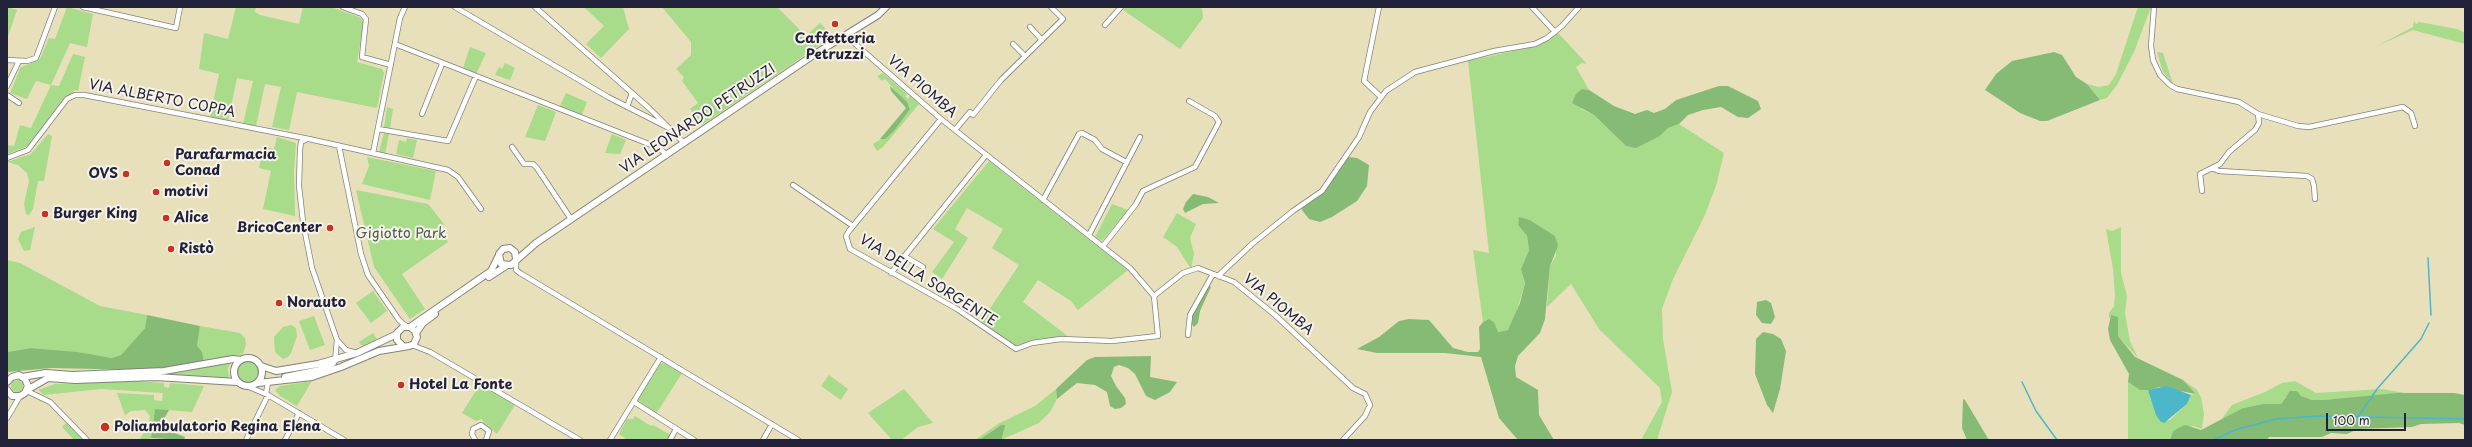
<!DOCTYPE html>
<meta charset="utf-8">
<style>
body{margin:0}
#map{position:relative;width:2472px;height:447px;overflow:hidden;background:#e8e0bb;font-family:"Playpen Sans",sans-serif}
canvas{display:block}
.frame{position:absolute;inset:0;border:8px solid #22223b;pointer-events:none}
.scale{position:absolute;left:2326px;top:413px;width:80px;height:18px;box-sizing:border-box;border:2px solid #22223b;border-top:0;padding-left:5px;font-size:12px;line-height:14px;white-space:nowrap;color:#22223b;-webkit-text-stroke:3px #f7f3e8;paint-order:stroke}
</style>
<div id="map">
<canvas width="2472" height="447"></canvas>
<div class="frame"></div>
<div class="scale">100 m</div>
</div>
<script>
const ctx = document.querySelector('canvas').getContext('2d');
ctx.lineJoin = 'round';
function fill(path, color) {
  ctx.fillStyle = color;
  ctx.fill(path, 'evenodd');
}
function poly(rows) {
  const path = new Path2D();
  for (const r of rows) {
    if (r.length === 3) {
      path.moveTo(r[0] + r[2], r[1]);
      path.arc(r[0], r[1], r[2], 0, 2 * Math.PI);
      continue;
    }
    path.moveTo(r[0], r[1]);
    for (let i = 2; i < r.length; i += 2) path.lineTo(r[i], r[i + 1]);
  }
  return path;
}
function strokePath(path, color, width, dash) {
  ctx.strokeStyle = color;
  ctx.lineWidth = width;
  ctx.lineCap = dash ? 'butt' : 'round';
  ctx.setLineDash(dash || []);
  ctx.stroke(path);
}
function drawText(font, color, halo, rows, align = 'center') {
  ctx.font = font + ' "Playpen Sans",sans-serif';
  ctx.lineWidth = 4;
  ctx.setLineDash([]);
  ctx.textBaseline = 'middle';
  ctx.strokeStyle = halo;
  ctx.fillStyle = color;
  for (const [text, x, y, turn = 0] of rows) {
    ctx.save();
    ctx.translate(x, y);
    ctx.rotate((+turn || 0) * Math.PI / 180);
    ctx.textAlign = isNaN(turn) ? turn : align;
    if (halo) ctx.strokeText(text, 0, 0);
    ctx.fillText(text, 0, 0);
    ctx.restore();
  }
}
fill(poly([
 [7,7,17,10,7,39],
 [67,7,93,14,87,47,70,43,51,85,59,86,73,54,85,57,78,91,75,90,59,105,29,146,7,154,7,145,14,146,20,125,31,128,51,85,36,81,27,99,10,93,17,76,20,68,40,59,49,38,55,39],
 [236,7,256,7,255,12,260,15,299,24,303,7,331,7,361,18,364,23,357,62,382,69,384,73,377,108,297,92,289,130,272,127,281,87,265,84,256,126,243,124,253,81,237,78,228,121,210,117,219,74,199,69,204,33,228,39],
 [584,7,623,7,629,29,601,58,586,44,604,26],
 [662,7,777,7,806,36,820,23,833,36,702,125,690,109,698,103,682,81,684,77,676,69,691,55,691,42],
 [1126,7,1200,7,1202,9,1203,18,1180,49,1123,10],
 [2138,7,2151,7,2134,52,2117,85,2107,98,2100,100,2087,84,2099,87,2109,85,2116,74],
 [2414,21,2416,24,2419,22,2457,29,2465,33,2465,44,2413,30,2377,46,2413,27],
 [1558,33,1587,64,1582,63,1576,67,1589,90,1582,89,1581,109,1594,115,1626,146,1660,136,1668,128,1679,124,1724,153,1716,186,1704,217,1673,279,1662,309,1663,339,1672,392,1657,440,1641,440,1662,402,1660,388,1599,329,1571,284,1547,307,1550,266,1556,256,1555,236,1530,220,1519,218,1518,225,1527,236,1529,250,1521,269,1525,283,1514,320,1508,330,1497,332,1494,322,1489,319,1483,322,1473,250,1489,253,1468,61,1522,49,1546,41],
 [470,47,486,53,476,74,463,68],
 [2157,52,2163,53,2173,84,2163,72],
 [505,63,515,68,510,80,495,75,499,67,502,69],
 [883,73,907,94,905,96,908,99,910,96,919,104,883,147,877,151,873,144,894,131,910,107,885,79,882,81,877,76],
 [566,93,587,102,582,115,560,106],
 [538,105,556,112,545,141,525,137],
 [387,107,393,109,390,129,384,128],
 [384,133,389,134,385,154,379,152],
 [48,134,52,136,44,181,38,181,33,209,29,215,26,214,24,204,29,181,27,173,18,165,7,162,31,154],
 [612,134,626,140,620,154,605,153],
 [277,137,296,143,294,172,295,216,263,209,271,171,259,168,264,146,274,149],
 [407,138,417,140,413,158,396,154,399,140,406,142],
 [367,157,436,171,430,200,362,184,369,166],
 [989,161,1128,270,1078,310,1071,301,1038,280,1023,302,1069,337,1033,340,1016,346,981,322,1019,265,992,248,1003,229,967,208,955,229,968,238,942,279,932,272,954,242,933,229],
 [356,190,428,204,444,224,441,232,448,242,402,274,425,309,410,319,374,267],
 [1112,204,1128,210,1102,241,1095,237],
 [1177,213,1196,224,1190,238,1194,254,1191,269,1177,247,1163,237],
 [35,227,30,250,24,251,18,239,21,232],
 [2121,227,2121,273,2127,296,2125,314,2130,341,2138,358,2118,336,2111,315,2109,319,2109,313,2114,306,2115,295,2113,269,2106,229,2112,231],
 [7,260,20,263,100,306,147,315,145,328,121,355,112,358,78,352,31,348,7,352],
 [373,291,387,311,371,323,356,303],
 [314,316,325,345,310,350,299,321],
 [291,325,296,328,297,336,291,353,288,357,283,359,275,352,274,337,283,327],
 [200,326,240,333,245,338,246,344,243,354,204,363,197,346],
 [373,333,377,339,362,346,359,342],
 [248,372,11],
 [232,361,228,368,229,378,159,374,182,372],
 [664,363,682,373,656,414,637,400,660,364],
 [829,375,848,389,841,400,821,386],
 [2183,380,2197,390,2201,397,2204,414,2202,429,2193,426,2173,431,2170,440,2128,440,2128,382,2140,390,2148,390,2160,421,2170,420,2187,404,2191,395,2196,394],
 [17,386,6],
 [135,381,164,383,164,387,169,388,170,383,204,386,192,412,155,409,151,438,148,440,139,440,148,427,150,416,145,410,131,411,125,415,117,393,154,395,154,400,162,401,163,393,101,389,44,395,38,390,55,384],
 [312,381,297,406,280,396,275,390,280,386],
 [2295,381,2316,393,2382,389,2405,393,2323,400,2312,400,2301,396,2285,397,2281,404,2263,404,2243,408,2221,420,2232,405,2265,392,2282,383],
 [480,384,515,405,497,434,484,423,482,419,476,421,462,413],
 [904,389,933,423,918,427,901,440,892,440,868,413],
 [1056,389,1057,399,1050,412,1039,423,1003,439,1004,425,1001,425,979,440,975,440,998,424,1035,406],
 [635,416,651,426,653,425,671,435,667,440,627,440,619,434,627,419,633,419],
 [66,423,83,440,74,440,62,427]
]), '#a8db8a');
fill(poly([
 [2054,52,2062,55,2076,77,2087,84,2100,100,2047,121,2040,121,2020,113,1985,90,1996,74,2012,61],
 [890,86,907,102,910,109,894,131,885,139,880,139,906,108,891,91],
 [1719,86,1728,86,1758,101,1761,109,1748,118,1738,117,1721,107,1703,110,1688,115,1679,124,1668,128,1660,136,1636,148,1626,146,1594,115,1572,103,1576,94,1582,89,1589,90,1614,106,1635,114,1647,110,1654,113,1665,109,1676,100],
 [1346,153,1349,157,1357,158,1369,165,1367,186,1357,201,1332,217,1320,222,1309,219,1302,210,1302,203,1320,189],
 [1193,194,1208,197,1219,203,1203,204,1185,213,1183,209,1186,202],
 [1519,217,1530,220,1555,236,1558,246,1550,266,1545,319,1540,333,1518,356,1515,366,1516,377,1538,390,1539,415,1554,440,1518,440,1499,418,1481,357,1445,353,1377,353,1357,349,1379,337,1399,321,1409,319,1429,320,1453,348,1468,352,1478,352,1480,349,1479,327,1483,322,1489,319,1494,322,1498,332,1508,330,1520,303,1525,283,1521,269,1529,250,1527,236,1518,225],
 [1209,285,1211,287,1200,311,1198,323,1194,327,1191,323,1192,316],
 [1766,300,1771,303,1775,317,1771,324,1762,323,1756,315,1757,302],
 [147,315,200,326,197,346,202,352,204,363,140,370,51,368,7,372,7,352,31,348,78,352,112,358,121,355,145,328],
 [2111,315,2118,317,2118,336,2135,357,2183,380,2196,394,2159,387,2150,390,2140,390,2128,382,2129,374,2110,340,2108,329],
 [1763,332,1773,334,1781,339,1786,351,1780,389,1773,413,1767,405,1755,374,1756,339],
 [1151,356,1150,377,1177,382,1170,392,1155,400,1146,396,1135,374,1128,368,1119,365,1114,367,1111,376,1116,386,1125,398,1126,404,1121,408,1115,409,1110,406,1107,392,1095,385,1077,383,1057,399,1056,389,1087,360,1095,357],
 [2290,391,2297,391,2301,396,2312,400,2323,400,2397,393,2454,393,2465,395,2465,425,2459,423,2421,424,2412,427,2358,429,2347,434,2331,433,2322,437,2269,437,2267,440,2170,440,2173,431,2185,425,2201,430,2243,408,2263,404,2281,404],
 [1963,399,1965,400,1989,440,1967,440,1962,428],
 [155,409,169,410,156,433,175,433,185,437,184,440,151,438],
 [1001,425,1005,425,1002,440,979,440]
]), '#86bb76');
fill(poly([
 [2167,386,2191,395,2187,404,2164,423,2160,421,2156,415,2148,390]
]), '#4cb6ca');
strokePath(poly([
 [2428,258,2431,315],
 [2022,382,2036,411,2057,440],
 [2358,417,2377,389,2421,339,2429,323],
 [2213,440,2238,429,2276,419,2317,416,2465,419]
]), '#4cb6ca', 1.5);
const street = poly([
 [83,7,176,28,180,7],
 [343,7,362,14,366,19,362,57,391,65],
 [455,7,608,97,669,128],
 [535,7,650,109,684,143],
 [1379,7,1364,81,1380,96],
 [1532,7,1555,32],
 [2154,7,2151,46,2153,60,2160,75,2170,85,2177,89,2239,102,2258,114,2259,123,2255,130,2229,152,2220,164,2200,174,2202,191],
 [1105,25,1121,7],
 [1030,27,1042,40],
 [845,35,941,119,1130,268,1154,296],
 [395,44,659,148,667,155],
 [1013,44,1025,56],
 [7,60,27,61,36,58,55,7],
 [7,86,19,61],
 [7,95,19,103],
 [627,107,632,93],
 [422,114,442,64],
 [2258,114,2298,126,2309,127,2403,107,2411,113,2415,126],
 [941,119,849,231,846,236,850,249,957,309,1016,349,1032,343,1061,339,1112,341,1158,336,1154,296],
 [378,129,448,141,476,76],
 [955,130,970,112,973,115,1001,80,1063,19,1051,7],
 [307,139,301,142,300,150,299,186,303,222,312,268,337,340,346,350,357,353],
 [339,146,361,254,368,275,399,320,406,326],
 [512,147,524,164,533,164,537,168,571,219],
 [373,153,400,18,405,7],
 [7,158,28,150,67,99,75,95,84,95,309,139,448,170,458,177,481,209],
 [2214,169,2219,171,2307,176,2312,179,2314,186,2315,199],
 [793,185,853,226],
 [1043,200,1079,134,1082,133,1095,140,1102,149,1126,162],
 [1089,235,1140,137],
 [1103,246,1136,204,1143,191,1195,167,1219,122,1215,116,1189,101],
 [904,256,923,267],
 [516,261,516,270,520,273,798,440],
 [891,273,986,155],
 [1218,276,1252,244,1293,211,1322,191,1359,137,1370,112,1386,91,1415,72,1494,51,1535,44,1547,38,1562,26,1579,7],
 [1154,296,1183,273,1198,268,1234,282,1275,315,1353,388,1365,394,1370,405,1365,416,1343,440],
 [1188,335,1190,315,1213,274],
 [412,345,430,352,580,440],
 [335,361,337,340],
 [249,387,268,395,344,440],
 [27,391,50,402,87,440],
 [266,393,268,383],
 [634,402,694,440],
 [7,418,20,396],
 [246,440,268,395],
 [285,440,299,413],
 [475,440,472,434,473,429,481,425,489,431,486,440],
 [610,440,661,357],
 [670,440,676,429],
 [763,440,772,424]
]);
const secondary = poly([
 [516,259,515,252,510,248,503,249,499,254,501,264,511,265,536,243,815,54,878,15,886,7],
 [489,277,506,266],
 [410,327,491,271,498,257],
 [416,333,423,323,435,314],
 [248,372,14],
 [261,366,276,371,318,364,357,353,397,334],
 [22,377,46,373,72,375,164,371,233,359,241,360],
 [285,377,320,370,333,363],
 [7,382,12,377,19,375,25,379,28,386,25,393,20,396,12,396,7,390],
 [258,383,312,377,341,367,379,351,409,346,414,344,417,337,415,331,410,327,403,327,397,333,397,340,403,346],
 [27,390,48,378,75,380,156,377,237,382]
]);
strokePath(street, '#85817b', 6);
strokePath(secondary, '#85817b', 8);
strokePath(street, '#fff', 4.5);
strokePath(secondary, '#fff', 6);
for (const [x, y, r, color] of [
 [835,24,4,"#c8321e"],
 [167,163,4,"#c8321e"],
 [126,174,4,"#c8321e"],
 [156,192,4,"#c8321e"],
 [45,214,4,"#c8321e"],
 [166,218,4,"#c8321e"],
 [330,228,4,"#c8321e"],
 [171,249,4,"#c8321e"],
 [279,303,4,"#c8321e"],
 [401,385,4,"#c8321e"],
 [105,427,5,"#c8321e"]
]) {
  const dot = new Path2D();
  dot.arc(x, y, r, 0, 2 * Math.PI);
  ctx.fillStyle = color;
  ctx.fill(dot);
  strokePath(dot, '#f7f3e8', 1.5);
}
drawText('bold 14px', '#22223b', '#f7f3e8', [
 ["Caffetteria",835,39,"center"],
 ["Petruzzi",835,55,"center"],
 ["Parafarmacia",175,155],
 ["Conad",175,171],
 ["OVS",118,174,"right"],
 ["motivi",164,192],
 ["Burger King",53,214],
 ["Alice",174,218],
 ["BricoCenter",322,228,"right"],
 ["Ristò",179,249],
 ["Norauto",287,303],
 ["Hotel La Fonte",409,385],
 ["Poliambulatorio Regina Elena",114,427]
], 'left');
drawText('14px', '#22223b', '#f7f3e8', [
 ["VIA PIOMBA",922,87,41],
 ["VIA ALBERTO COPPA",162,99,11],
 ["VIA LEONARDO PETRUZZI",698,119,-34],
 ["VIA DELLA SORGENTE",928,281,32],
 ["VIA PIOMBA",1278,305,40]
]);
drawText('14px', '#4a5a53', '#f7f3e8', [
 ["Gigiotto Park",401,234]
]);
</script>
